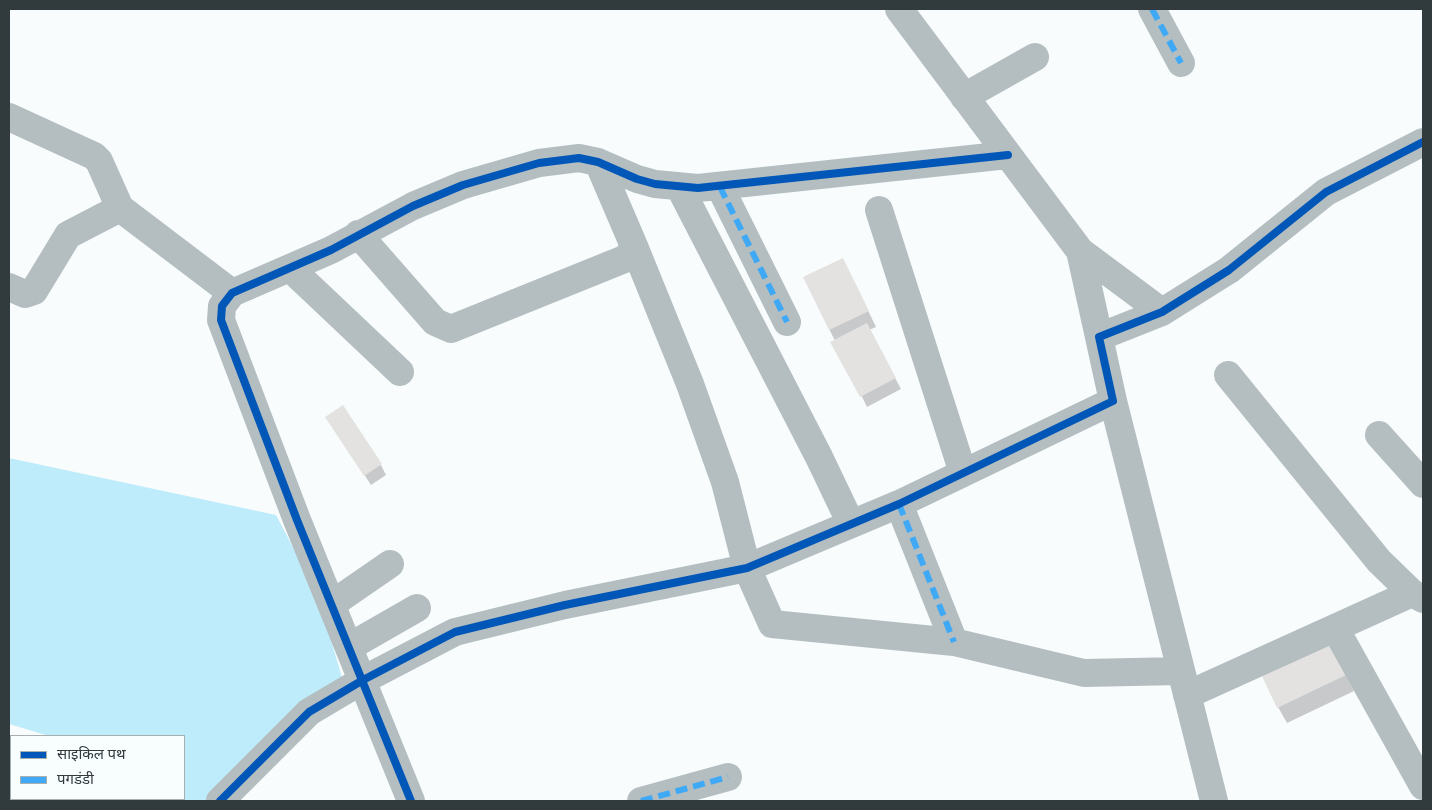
<!DOCTYPE html>
<meta charset="utf-8">
<style>
body{margin:0}
#map{position:relative;width:1432px;height:810px;overflow:hidden;background:#f9fcfd;font-family:"Fira Sans Condensed","Noto Sans Devanagari",sans-serif}
canvas{display:block}
.frame{position:absolute;inset:0;border:10px solid #313b3e;pointer-events:none}
.legend{position:absolute;left:10px;top:735px;width:175px;height:65px;box-sizing:border-box;background:#f8fdfe;border:1px solid #a8afb1;margin:0;padding:6px 9px;list-style:none;font-size:15px;color:#313b3e}
.legend li{display:flex;align-items:center;gap:10px;height:25px}
.legend b{width:25px;border:1px solid #a8afb1}
</style>
<div id="map">
<canvas width="1432" height="810"></canvas>
<div class="frame"></div>
<ul class="legend">
<li><b style="height:6px;background:#0057b8"></b>साइकिल पथ</li>
<li><b style="height:6px;background:#3fa9f5"></b>पगडंडी</li>
</ul>
</div>
<script>
const ctx = document.querySelector('canvas').getContext('2d');
ctx.lineJoin = 'round';
function fill(path, color) {
  ctx.fillStyle = color;
  ctx.fill(path, 'evenodd');
}
function poly(rows) {
  const path = new Path2D();
  for (const r of rows) {
    path.moveTo(r[0], r[1]);
    for (let i = 2; i < r.length; i += 2) path.lineTo(r[i], r[i + 1]);
  }
  return path;
}
function strokePath(path, color, width, dash) {
  ctx.strokeStyle = color;
  ctx.lineWidth = width;
  ctx.lineCap = dash ? 'butt' : 'round';
  ctx.setLineDash(dash || []);
  ctx.stroke(path);
}
fill(poly([
 [9,458,276,515,317,593,349,701,205,801,155,801,153,799,184,799,184,736,49,736,9,724]
]), '#beecfa');
fill(poly([
 [843,259,876,327,869,330,901,389,867,407,804,277],
 [333,427,381,465,386,475,371,485],
 [1339,660,1354,691,1287,723,1278,707]
]), '#0003');
fill(poly([
 [843,258,869,311,829,330,803,277],
 [867,323,896,378,860,397,830,342],
 [343,405,382,464,364,476,325,417],
 [1331,644,1346,675,1277,708,1262,676]
]), '#e3e2e0');
strokePath(poly([
 [899,9,1080,251,1162,312],
 [1152,9,1181,63],
 [964,97,1035,57],
 [9,117,94,156,99,161,120,208,232,293],
 [679,186,819,457,851,524],
 [720,187,787,322],
 [879,210,963,473],
 [358,234,435,322,451,329,627,258,634,246,598,162],
 [634,246,690,384,725,482,747,568,772,624,954,642,1084,673,1181,671],
 [1080,251,1099,337],
 [291,269,400,372],
 [9,287,25,294,34,291,68,235,120,208],
 [1228,375,1379,561,1412,593,1423,599],
 [1113,401,1214,801],
 [1379,435,1423,484],
 [899,504,954,642],
 [332,604,390,564],
 [1335,628,1423,786],
 [349,647,417,608],
 [1187,695,1412,593],
 [220,801,309,712,363,680,455,632,565,605,747,568,899,504,1113,401,1099,337,1162,312,1229,270,1326,192,1423,142],
 [411,801,297,520,221,320,222,306,232,293,331,250,413,206,463,185,539,163,579,158,598,162,637,179,655,184,698,188,1008,155],
 [641,801,728,777]
]), '#b4bec1', 28);
strokePath(poly([
 [1152,9,1181,63],
 [720,187,787,322],
 [899,504,954,642],
 [641,801,728,777]
]), '#3fa9f5', 6, [12, 6]);
strokePath(poly([
 [220,801,309,712,363,680,455,632,565,605,747,568,899,504,1113,401,1099,337,1162,312,1229,270,1326,192,1423,142],
 [411,801,297,520,221,320,222,306,232,293,331,250,413,206,463,185,539,163,579,158,598,162,637,179,655,184,698,188,1008,155]
]), '#0057b8', 8);
</script>
